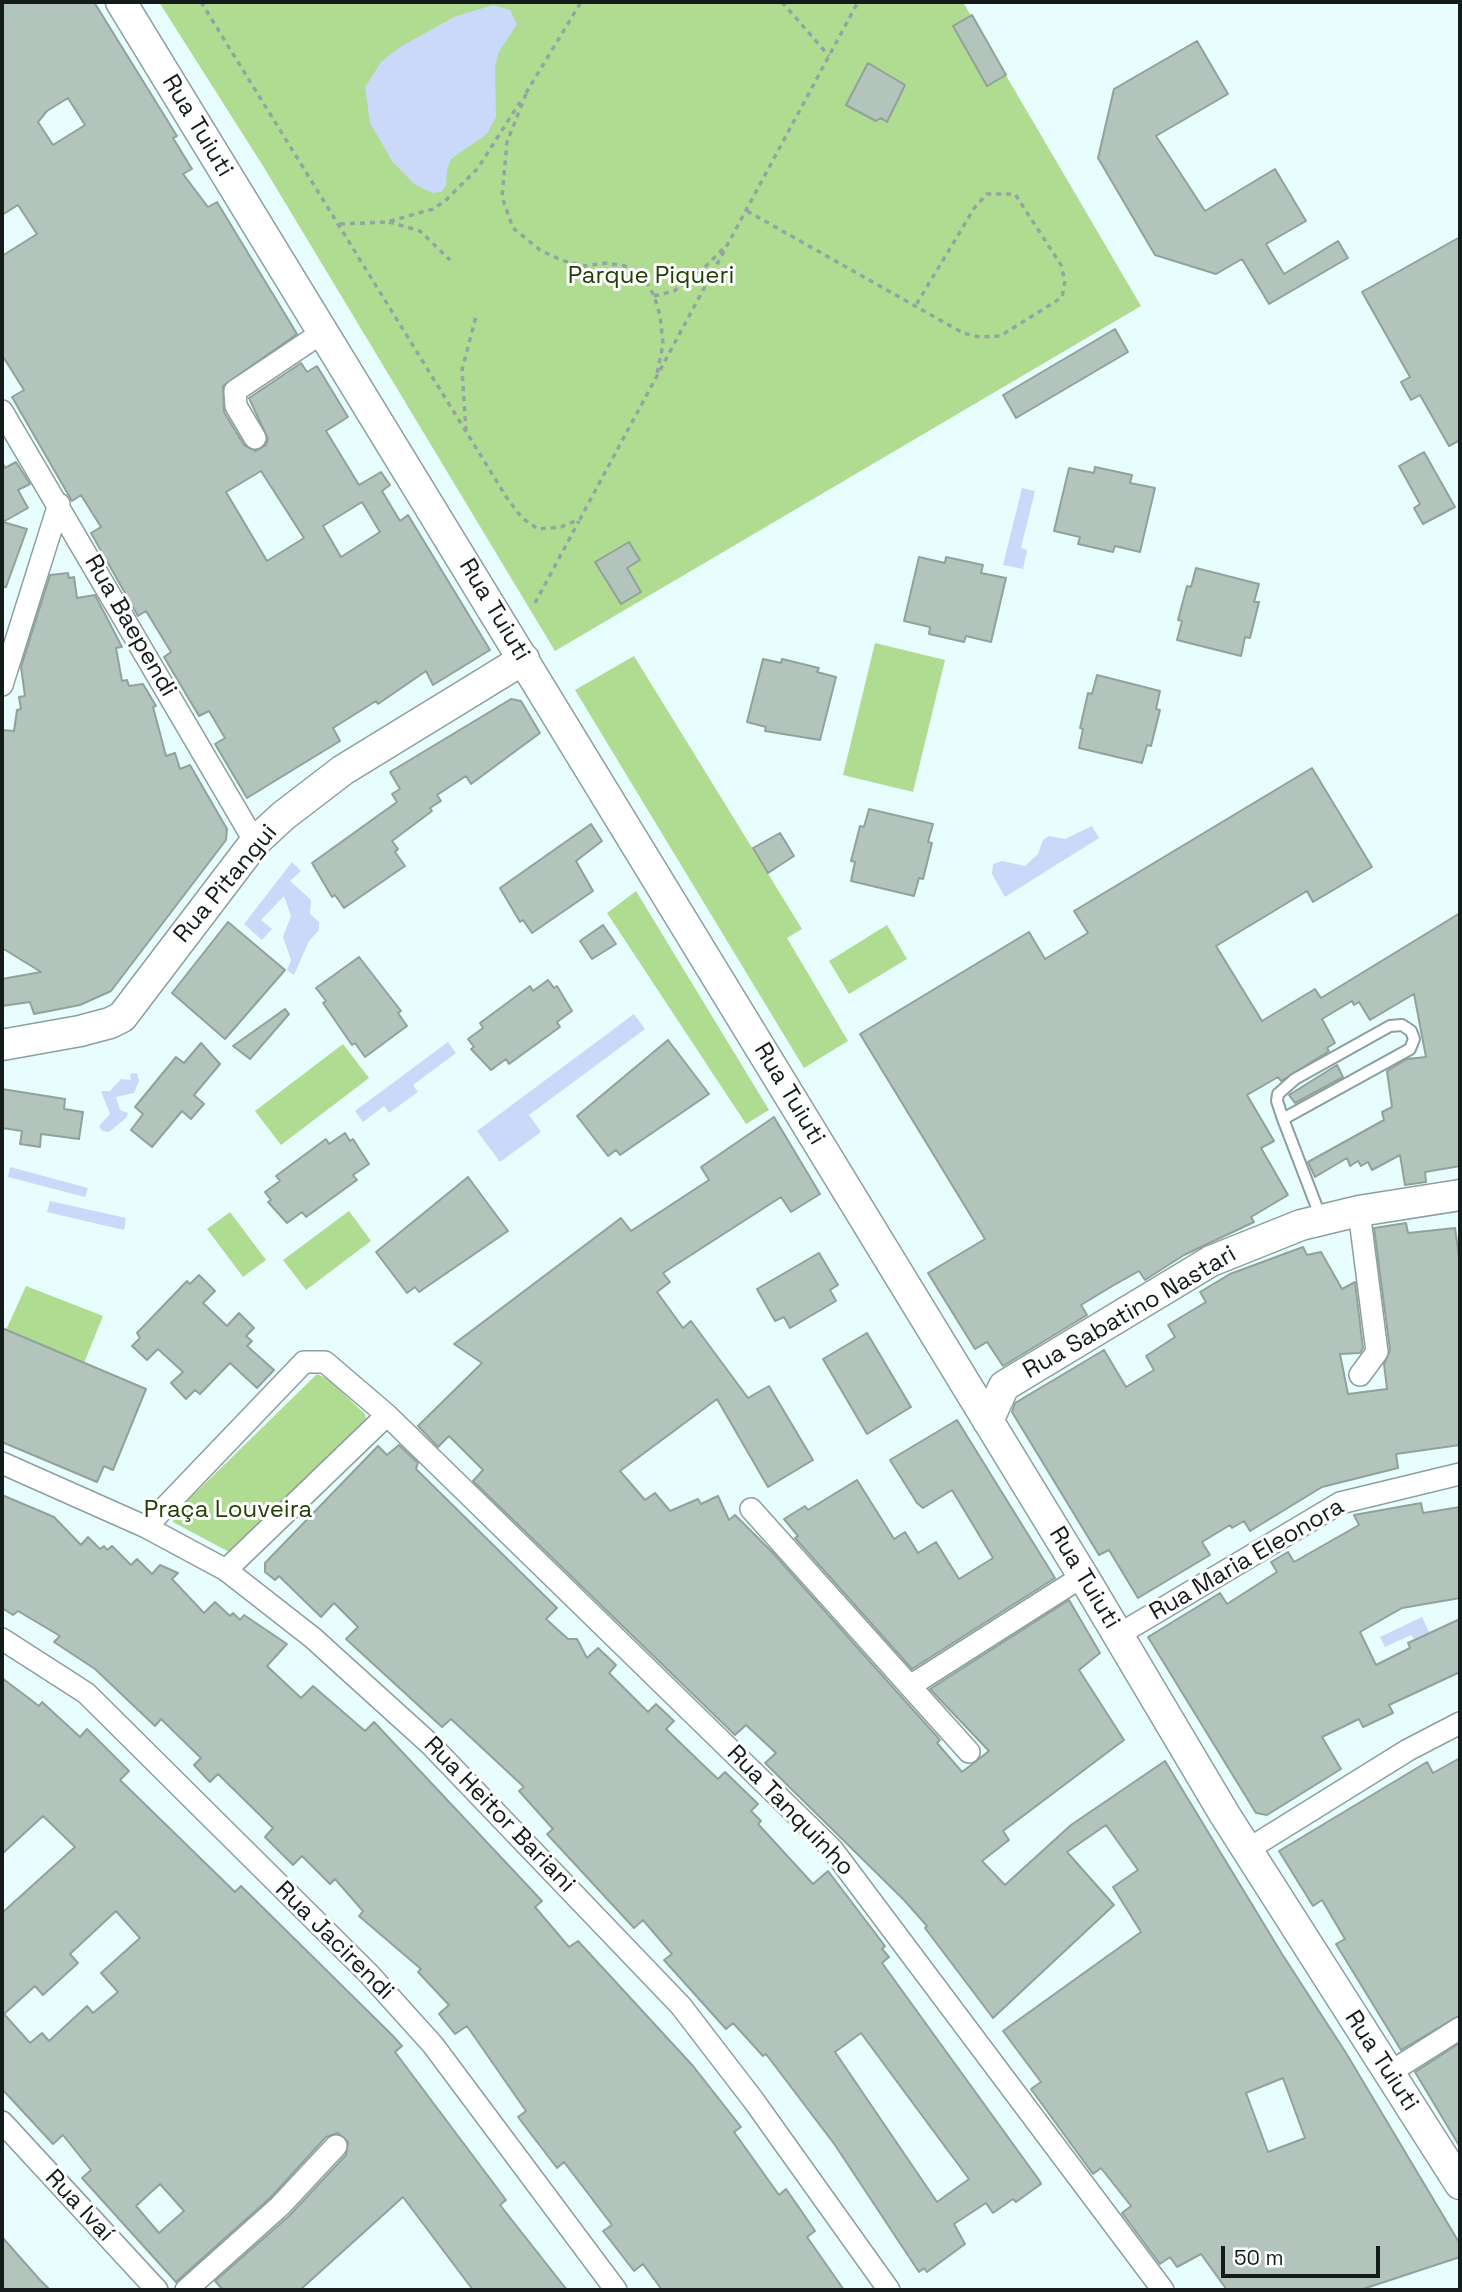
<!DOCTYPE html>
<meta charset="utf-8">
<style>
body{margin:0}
#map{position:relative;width:1462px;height:2292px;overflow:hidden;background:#e8fdfe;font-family:"Space Grotesk",sans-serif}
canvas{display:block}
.frame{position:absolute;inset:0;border:4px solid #131b1b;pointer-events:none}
.scale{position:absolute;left:1221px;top:2246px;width:159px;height:32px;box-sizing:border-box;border:4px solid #131b1b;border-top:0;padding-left:9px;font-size:21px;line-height:24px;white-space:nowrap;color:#131b1b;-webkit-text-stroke:5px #fff;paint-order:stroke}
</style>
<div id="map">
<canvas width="1462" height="2292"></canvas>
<div class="frame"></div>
<div class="scale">50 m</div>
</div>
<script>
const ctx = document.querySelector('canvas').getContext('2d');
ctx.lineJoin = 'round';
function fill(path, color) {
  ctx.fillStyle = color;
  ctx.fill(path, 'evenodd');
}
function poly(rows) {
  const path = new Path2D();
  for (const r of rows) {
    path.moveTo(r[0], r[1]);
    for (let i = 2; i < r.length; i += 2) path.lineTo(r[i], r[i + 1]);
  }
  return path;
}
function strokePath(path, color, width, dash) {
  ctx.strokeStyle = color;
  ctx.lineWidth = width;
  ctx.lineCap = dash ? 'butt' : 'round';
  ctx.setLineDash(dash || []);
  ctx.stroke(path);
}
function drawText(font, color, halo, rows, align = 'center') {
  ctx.font = font + ' "Space Grotesk",sans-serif';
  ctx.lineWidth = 6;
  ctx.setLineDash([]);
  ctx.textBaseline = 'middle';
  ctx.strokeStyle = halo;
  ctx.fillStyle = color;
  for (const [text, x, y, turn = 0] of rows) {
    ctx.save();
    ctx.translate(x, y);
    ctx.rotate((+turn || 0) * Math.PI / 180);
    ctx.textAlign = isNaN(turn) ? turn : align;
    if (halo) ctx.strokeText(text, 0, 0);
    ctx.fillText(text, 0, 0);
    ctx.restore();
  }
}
fill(poly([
 [159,2,963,2,1141,306,555,651,263,166],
 [875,643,945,660,913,792,843,775],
 [634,656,802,929,787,938,848,1041,804,1068,575,690],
 [636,891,769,1110,746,1124,607,913],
 [887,925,907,959,849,994,829,961],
 [343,1044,369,1078,281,1145,255,1111],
 [349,1211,371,1241,306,1290,283,1260],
 [230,1212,266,1260,243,1277,207,1229],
 [26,1286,103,1316,84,1363,6,1330],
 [317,1374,328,1379,365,1414,366,1420,236,1551,229,1552,173,1522,174,1514]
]), '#afdc90');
fill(poly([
 [493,5,510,10,517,24,499,52,495,67,496,117,487,134,451,159,447,170,446,186,441,192,432,193,414,184,392,161,370,123,365,87,381,62,400,47,454,17],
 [1022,488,1035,491,1021,548,1027,550,1023,569,1003,565],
 [1092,826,1099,838,1005,897,992,874,993,864,1002,861,1025,866,1038,854,1043,840,1049,836,1065,839],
 [292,862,301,871,290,881,311,900,310,914,319,922,319,930,309,941,294,975,287,970,291,960,283,937,291,916,284,896,261,920,272,929,262,940,244,924],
 [634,1014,645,1029,529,1115,541,1132,500,1162,477,1131],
 [448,1042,456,1053,413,1085,418,1092,389,1113,384,1106,363,1122,355,1111],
 [137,1073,139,1081,134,1093,116,1097,120,1110,128,1113,126,1118,109,1132,102,1131,99,1126,110,1114,101,1091,110,1091,121,1079,131,1080,130,1074],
 [10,1167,88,1188,85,1197,8,1177],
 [50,1201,126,1218,124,1230,47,1212],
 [1422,1617,1429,1632,1414,1639,1411,1635,1385,1647,1380,1637]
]), '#cad8fa');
const building = poly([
 [2,2,94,2,177,136,173,138,192,169,183,174,208,207,217,202,297,334,223,386,224,412,244,445,256,451,266,445,268,439,249,398,301,363,307,372,317,366,348,417,326,431,359,485,381,472,390,485,382,491,400,521,408,515,490,650,433,685,426,671,378,704,376,701,333,728,340,741,247,798,215,744,225,738,209,711,199,716,164,657,171,652,146,611,138,616,91,533,101,527,81,495,72,501,12,397,24,390,2,355,2,256,37,234,18,205,2,215,2,2],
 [68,98,85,125,53,145,38,122,47,111,68,98],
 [261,471,304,538,267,561,226,492,261,471],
 [362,502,380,532,341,557,323,526,362,502],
 [972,15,1006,75,987,86,953,26,972,15],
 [1197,41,1228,94,1156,136,1205,211,1275,169,1306,221,1266,244,1284,274,1338,241,1348,258,1269,304,1242,259,1216,274,1155,255,1098,158,1114,89,1197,41],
 [868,63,905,85,887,122,881,118,876,121,846,105,868,63],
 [1460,237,1460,440,1449,446,1420,395,1411,400,1401,382,1410,377,1362,292,1460,237],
 [1115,329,1128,352,1016,418,1003,395,1115,329],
 [1424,452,1455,507,1423,524,1414,508,1420,504,1399,466,1424,452],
 [2,462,5,468,16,462,30,484,18,490,28,508,3,522,27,529,6,587,2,587,2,462],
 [1095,467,1132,475,1130,483,1155,488,1140,552,1115,546,1113,552,1078,544,1080,537,1054,531,1069,468,1094,473,1095,467],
 [629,542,640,560,627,568,641,592,621,604,595,562,629,542],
 [919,557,945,563,946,557,983,565,981,573,1006,578,991,642,966,636,964,642,929,634,930,627,904,621,919,557],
 [1196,568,1259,584,1254,602,1259,602,1250,638,1245,637,1241,656,1177,640,1182,621,1178,620,1187,586,1191,587,1196,568],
 [68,573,69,578,74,577,77,598,95,595,122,647,116,648,122,681,127,680,129,686,143,684,156,706,153,707,166,756,175,753,180,769,190,765,227,829,226,840,111,991,80,1005,34,1014,30,1002,2,1006,2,979,41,972,2,948,2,730,14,731,17,710,21,709,19,697,25,696,21,667,50,575,68,573],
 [763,659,781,663,782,659,819,668,817,672,836,677,820,740,765,731,766,727,747,722,763,659],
 [1097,675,1160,691,1156,709,1160,710,1151,746,1147,745,1142,763,1079,748,1083,729,1080,728,1088,693,1092,694,1097,675],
 [511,699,521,701,540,733,471,784,466,776,437,795,441,801,430,808,432,811,392,841,398,849,395,852,405,866,344,908,335,895,332,897,312,863,397,802,392,794,400,789,390,772,511,699],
 [1312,768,1372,867,1313,902,1307,891,1216,946,1262,1021,1315,989,1321,998,1460,913,1460,1166,1425,1172,1426,1182,1405,1185,1400,1155,1372,1170,1368,1162,1361,1166,1358,1161,1350,1166,1347,1158,1315,1177,1308,1162,1384,1120,1382,1112,1392,1107,1387,1071,1407,1059,1426,1057,1414,994,1370,1020,1359,1002,1354,1005,1352,1001,1322,1019,1335,1043,1327,1048,1329,1051,1281,1081,1278,1077,1247,1095,1274,1141,1261,1148,1288,1195,1251,1217,1254,1222,1184,1255,1145,1280,1139,1271,1114,1285,1081,1305,1087,1315,1003,1366,987,1342,975,1349,928,1273,985,1239,860,1034,1029,932,1045,959,1088,933,1074,911,1312,768],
 [869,809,933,824,928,842,932,843,923,879,919,878,914,896,851,881,855,862,851,861,860,826,864,827,869,809],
 [591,824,602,841,576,861,593,891,532,933,523,920,520,922,500,888,591,824],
 [780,833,794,856,768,873,753,848,780,833],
 [228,922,285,970,225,1039,172,993,228,922],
 [603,925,616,944,592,959,580,941,603,925],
 [359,957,401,1011,398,1013,407,1026,365,1057,355,1043,352,1045,323,1003,326,1001,316,988,359,957],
 [548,980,554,988,557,986,572,1011,557,1022,560,1027,509,1064,506,1059,491,1070,471,1049,474,1047,468,1039,483,1028,480,1023,530,986,533,991,548,980],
 [285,1009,289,1014,250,1059,233,1046,285,1009],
 [668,1040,709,1094,620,1155,616,1150,608,1156,577,1116,668,1040],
 [201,1043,220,1064,194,1095,204,1104,191,1119,182,1111,152,1147,131,1130,143,1114,135,1107,176,1057,184,1063,201,1043],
 [1337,1065,1343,1077,1295,1103,1289,1095,1337,1065],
 [2,1089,65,1099,64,1109,83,1112,79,1139,41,1134,40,1147,20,1144,22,1131,2,1128,2,1089],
 [774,1117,820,1194,791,1212,781,1197,663,1273,670,1282,657,1292,683,1328,691,1321,748,1398,769,1386,813,1460,768,1487,717,1399,620,1471,645,1500,655,1493,670,1511,698,1499,701,1504,718,1496,729,1520,735,1515,773,1553,940,1740,937,1743,962,1772,989,1751,930,1689,1069,1600,1100,1653,1079,1670,1124,1740,1003,1831,1009,1840,982,1861,1005,1885,1071,1825,1165,1761,1282,1954,1346,2053,1460,2244,1460,2257,1360,2290,1227,2290,1201,2254,1177,2267,1170,2257,1160,2264,1122,2213,1131,2206,1101,2168,1093,2174,1031,2089,1041,2082,1003,2031,1141,1932,1113,1887,1138,1870,1106,1825,1067,1852,1114,1905,993,2018,925,1928,927,1926,904,1900,765,1763,776,1753,746,1725,735,1735,473,1481,483,1470,449,1436,438,1447,418,1426,482,1363,454,1344,621,1218,631,1231,709,1180,701,1167,774,1117],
 [1283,2078,1305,2138,1268,2152,1246,2093,1283,2078],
 [345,1133,350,1141,353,1139,369,1164,353,1175,357,1180,306,1217,302,1212,287,1223,268,1202,271,1200,265,1192,280,1181,276,1176,326,1139,329,1144,345,1133],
 [468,1177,508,1231,419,1292,415,1287,407,1293,376,1252,468,1177],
 [1406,1223,1408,1233,1455,1228,1460,1264,1460,1445,1396,1454,1398,1468,1322,1487,1250,1531,1244,1521,1232,1528,1230,1525,1202,1542,1210,1555,1138,1598,1109,1550,1099,1555,1012,1412,1015,1403,1104,1350,1126,1387,1154,1370,1146,1356,1175,1337,1168,1325,1206,1302,1200,1292,1230,1274,1303,1247,1307,1255,1321,1252,1342,1289,1355,1282,1363,1348,1360,1353,1340,1354,1348,1394,1387,1389,1384,1364,1390,1350,1374,1228,1406,1223],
 [819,1253,838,1285,830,1290,836,1301,790,1328,784,1317,775,1321,757,1289,819,1253],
 [199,1275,215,1291,203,1303,227,1326,239,1313,254,1328,246,1336,252,1341,247,1346,274,1370,257,1388,230,1363,200,1394,195,1390,186,1399,171,1383,183,1372,158,1349,147,1360,132,1346,140,1338,137,1333,187,1281,190,1284,199,1275],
 [2,1328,146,1389,113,1470,104,1466,97,1482,2,1442,2,1328],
 [867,1333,911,1407,867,1434,823,1359,867,1333],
 [957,1420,1055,1578,912,1669,795,1538,798,1536,784,1519,805,1506,808,1510,857,1480,894,1539,905,1532,918,1553,936,1542,959,1579,993,1558,952,1490,923,1508,917,1503,890,1460,957,1420],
 [399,1445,418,1463,416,1469,557,1608,546,1619,568,1639,577,1639,587,1658,598,1648,616,1665,609,1673,648,1712,656,1704,674,1721,666,1729,700,1762,718,1779,725,1772,758,1804,751,1811,761,1821,758,1824,813,1884,828,1871,885,1946,882,1949,889,1957,882,1963,1039,2180,1041,2184,1016,2202,1013,2199,993,2213,986,2203,954,2224,965,2244,927,2272,924,2268,919,2272,835,2145,766,2054,763,2056,733,2023,726,2029,664,1960,672,1954,643,1920,634,1928,547,1834,553,1829,519,1791,524,1787,451,1719,442,1727,346,1639,358,1627,334,1603,321,1617,279,1576,275,1580,265,1572,265,1563,378,1446,387,1455,399,1445],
 [861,2033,969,2179,937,2202,835,2052,861,2033],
 [2,1495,54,1517,81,1545,88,1537,100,1549,104,1546,107,1550,112,1546,131,1565,137,1559,152,1574,160,1565,178,1573,172,1579,204,1613,215,1602,230,1616,233,1613,240,1620,244,1615,287,1644,267,1666,301,1698,313,1686,365,1731,374,1722,542,1901,535,1907,569,1947,578,1941,693,2066,741,2127,734,2132,779,2195,786,2189,800,2209,815,2231,807,2237,844,2290,662,2290,643,2264,634,2271,603,2231,612,2225,564,2162,557,2168,518,2117,526,2111,467,2026,455,2034,439,2014,449,2005,418,1972,421,1969,359,1916,363,1911,335,1879,330,1884,302,1856,293,1865,265,1837,273,1828,218,1774,210,1782,194,1765,201,1758,161,1719,155,1726,95,1669,54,1642,60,1636,18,1611,13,1615,2,1608,2,1495],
 [1421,1503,1423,1513,1460,1507,1460,1598,1402,1608,1360,1632,1376,1665,1410,1648,1408,1643,1460,1619,1460,1672,1389,1705,1393,1713,1363,1727,1359,1719,1322,1737,1341,1769,1267,1815,1256,1813,1148,1637,1220,1593,1227,1604,1277,1572,1271,1562,1288,1552,1294,1562,1359,1525,1354,1515,1421,1503],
 [2,1678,39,1706,42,1702,80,1737,87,1729,129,1771,120,1780,235,1892,241,1886,393,2036,402,2046,395,2052,506,2200,500,2205,567,2290,473,2290,403,2197,300,2290,223,2290,215,2281,289,2216,346,2155,348,2142,338,2133,326,2137,271,2197,176,2282,82,2178,91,2170,63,2135,53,2144,2,2089,2,1913,75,1847,43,1816,2,1854,2,1678],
 [116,1911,140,1938,101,1973,118,1992,93,2013,87,2006,49,2041,42,2033,30,2043,4,2014,35,1986,43,1995,78,1963,70,1954,116,1911],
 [160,2184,184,2211,159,2233,136,2206,160,2184],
 [1460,1758,1460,2015,1401,2050,1336,1944,1345,1939,1322,1900,1313,1906,1279,1851,1427,1762,1433,1773,1460,1758],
 [1460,2043,1460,2147,1415,2072,1460,2043],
 [2,2237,40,2280,50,2290,2,2290,2,2237]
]);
fill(building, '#b2c4bc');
strokePath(building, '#91a29a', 2);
const lane = poly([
 [1283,1119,1410,1049,1414,1039,1411,1031,1402,1025,1390,1026,1295,1079,1278,1094,1277,1101,1283,1119,1321,1218]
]);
const street = poly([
 [2,411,255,842],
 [255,438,236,406,235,391,323,332],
 [2,685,59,504],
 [1359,1211,1377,1352,1360,1375],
 [387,1415,832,1849,1163,2290],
 [2,1463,146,1527,226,1570,313,1638,430,1744,681,2006,754,2101,889,2290],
 [751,1509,969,1752],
 [146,1527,304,1362,325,1362,387,1415,226,1570],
 [1118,1635,1340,1503,1460,1474],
 [2,1639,86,1693,369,1974,433,2045,616,2290],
 [910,1686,1083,1576],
 [1247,1850,1408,1750,1460,1723],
 [1389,2073,1460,2028],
 [2,2122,157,2290],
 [186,2290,280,2206,336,2146]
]);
const secondary = poly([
 [121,2,1083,1576,1225,1815,1460,2184],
 [2,1045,80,1031,110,1023,122,1017,255,842,283,816,343,770,524,659],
 [988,1421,1004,1386,1211,1261,1301,1225,1359,1211,1460,1195]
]);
strokePath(lane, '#8c9fa0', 14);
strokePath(street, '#8c9fa0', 24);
strokePath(secondary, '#8c9fa0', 33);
strokePath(poly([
 [201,2,507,498,522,518,538,529,561,527,580,519,858,2],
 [782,2,829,56],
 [526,93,581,2],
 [526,94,507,142,502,197,513,228,540,250,561,260,583,266,606,263,625,266,644,277,654,296,660,315,663,344,657,374],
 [747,211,963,333,980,337,1000,336,1050,305,1062,297,1065,281,1061,265,1015,194,987,194,975,207,916,305],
 [389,222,420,231,450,260],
 [340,224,387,222,433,209,446,200,478,168,520,102],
 [654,296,674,291,700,272,726,246],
 [466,431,462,370,476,316],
 [535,603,579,521]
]), '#94a4a4', 3.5, [5, 5]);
strokePath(lane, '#fff', 10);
strokePath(street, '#fff', 21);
strokePath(secondary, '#fff', 30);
drawText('24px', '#131b1b', '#fff', [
 ["Rua Tuiuti",197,126,59],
 ["Rua Tuiuti",494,610,59],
 ["Rua Baependi",130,626,60],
 ["Rua Pitangui",226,884,-50],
 ["Rua Tuiuti",789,1094,59],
 ["Rua Sabatino Nastari",1130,1313,-30],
 ["Rua Maria Eleonora",1247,1560,-30],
 ["Rua Tuiuti",1084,1578,59],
 ["Rua Tanquinho",790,1811,46],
 ["Rua Heitor Bariani",499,1815,46],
 ["Rua Jacirendi",334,1941,45],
 ["Rua Tuiuti",1381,2061,57],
 ["Rua Ivaí",79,2206,47]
]);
drawText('24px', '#224003', '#fff', [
 ["Parque Piqueri",651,276],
 ["Praça Louveira",228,1510]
]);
</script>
